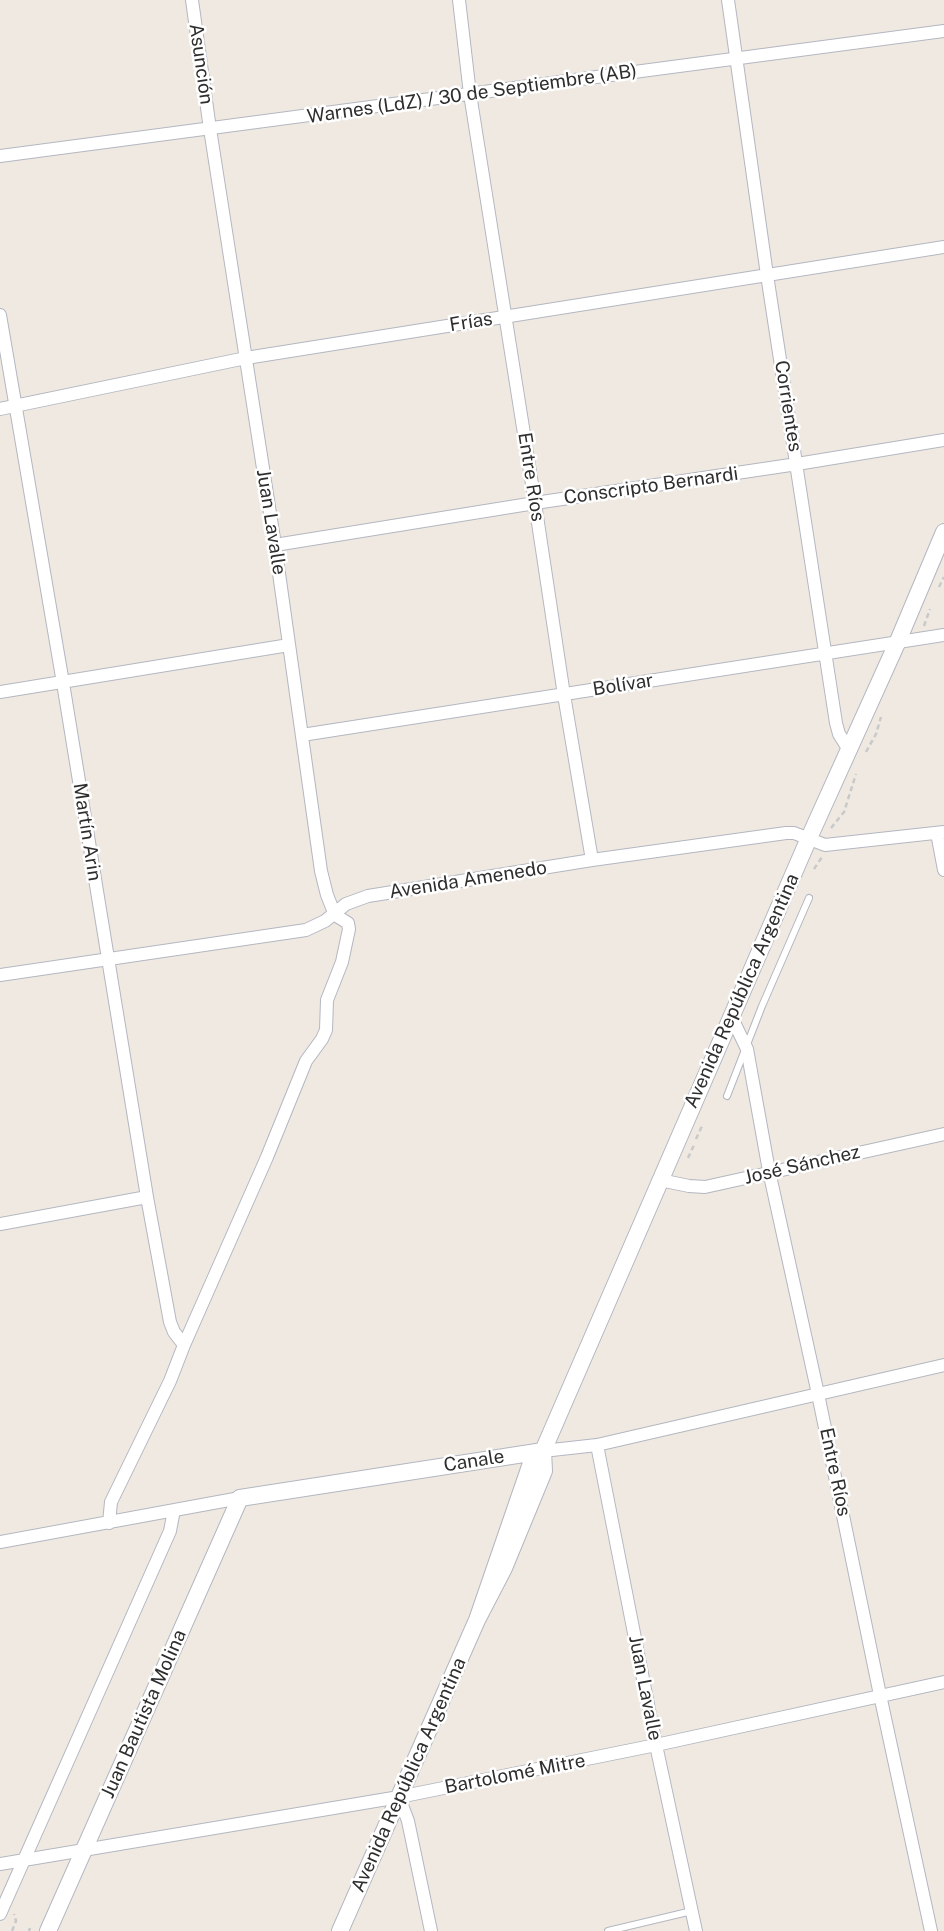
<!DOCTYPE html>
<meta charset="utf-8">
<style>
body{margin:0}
canvas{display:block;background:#efe9e1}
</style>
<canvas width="944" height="1931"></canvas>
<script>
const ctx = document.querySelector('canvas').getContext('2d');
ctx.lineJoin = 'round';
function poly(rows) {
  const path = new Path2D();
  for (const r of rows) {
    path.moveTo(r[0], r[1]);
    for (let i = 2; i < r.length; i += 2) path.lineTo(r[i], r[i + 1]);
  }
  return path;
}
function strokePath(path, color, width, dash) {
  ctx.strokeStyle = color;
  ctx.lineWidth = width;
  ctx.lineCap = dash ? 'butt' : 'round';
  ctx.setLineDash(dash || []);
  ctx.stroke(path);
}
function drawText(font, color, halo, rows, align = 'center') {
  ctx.font = font + ' "Public Sans",sans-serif';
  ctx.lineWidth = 5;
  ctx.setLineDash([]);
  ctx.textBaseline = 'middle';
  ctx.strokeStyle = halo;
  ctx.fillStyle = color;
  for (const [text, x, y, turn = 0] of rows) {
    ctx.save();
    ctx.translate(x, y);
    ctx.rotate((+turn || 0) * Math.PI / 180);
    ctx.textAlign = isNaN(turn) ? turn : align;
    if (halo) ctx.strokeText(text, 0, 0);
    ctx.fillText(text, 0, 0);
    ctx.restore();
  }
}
const lane = poly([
 [727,1096,762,1006,809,898],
 [608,1931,692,1911]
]);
const street = poly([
 [459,0,470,94,535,503,564,695,592,860],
 [728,0,767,275,836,723,839,734,849,750],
 [0,156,944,31],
 [0,315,63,683,147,1197,170,1322,174,1332,184,1345],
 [0,409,246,358,944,247],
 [275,545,535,503,797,464,944,440],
 [0,692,289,645],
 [302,735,944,635],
 [937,833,944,870],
 [0,975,306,930,325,921,346,904,368,896,592,860,786,833,794,833,825,845,944,832],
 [731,1016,747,1049,769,1171,818,1394,880,1695,931,1931],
 [660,1180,689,1186,705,1187,944,1134],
 [0,1224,147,1197],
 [597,1445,656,1745,696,1931],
 [543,1451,597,1445,944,1365],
 [109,1523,111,1502,170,1381,184,1345,267,1157,306,1061,322,1039,326,1030,327,1000,342,962,349,929,348,923,335,915,327,895,321,871,275,545,210,129,192,0],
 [0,1542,240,1498],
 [399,1797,408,1821,431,1931],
 [0,1864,399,1797,656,1745,944,1682],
 [0,1914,170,1531,174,1510]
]);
const secondary = poly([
 [543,1451,544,1471,504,1568,477,1620,530,1466,543,1451,809,838,898,641,944,532],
 [48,1931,240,1498,543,1451],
 [340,1931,477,1620]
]);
strokePath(lane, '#b4b7c1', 8);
strokePath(street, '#b4b7c1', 14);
strokePath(secondary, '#b4b7c1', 18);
strokePath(poly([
 [939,587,944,577],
 [924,626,930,609],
 [866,752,876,734,881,717],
 [831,828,844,812,856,774],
 [814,869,822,857],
 [696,1139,702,1126],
 [688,1158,694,1145],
 [12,1931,16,1921,14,1914],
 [29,1931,30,1928]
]), '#c9c9c9', 2.5, [5, 3.5]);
strokePath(lane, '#fff', 6);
strokePath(street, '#fff', 12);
strokePath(secondary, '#fff', 16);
drawText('19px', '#2e2e2e', '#fff', [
 ["Asunción",201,64,82],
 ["Warnes (LdZ) / 30 de Septiembre (AB)",472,94,-8],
 ["Frías",471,322,-9],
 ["Corrientes",788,406,81],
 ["Entre Ríos",531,477,81],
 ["Conscripto Bernardi",651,486,-8],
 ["Juan Lavalle",271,522,81],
 ["Bolívar",623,685,-9],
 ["Martín Arin",87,832,81],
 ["Avenida Amenedo",468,880,-9],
 ["Avenida República Argentina",742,991,-66],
 ["José Sánchez",802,1165,-13],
 ["Canale",474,1461,-9],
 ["Entre Ríos",835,1472,78],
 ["Juan Lavalle",645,1688,79],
 ["Juan Bautista Molina",144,1714,-66],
 ["Bartolomé Mitre",515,1774,-11],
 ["Avenida República Argentina",409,1775,-66]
]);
</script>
